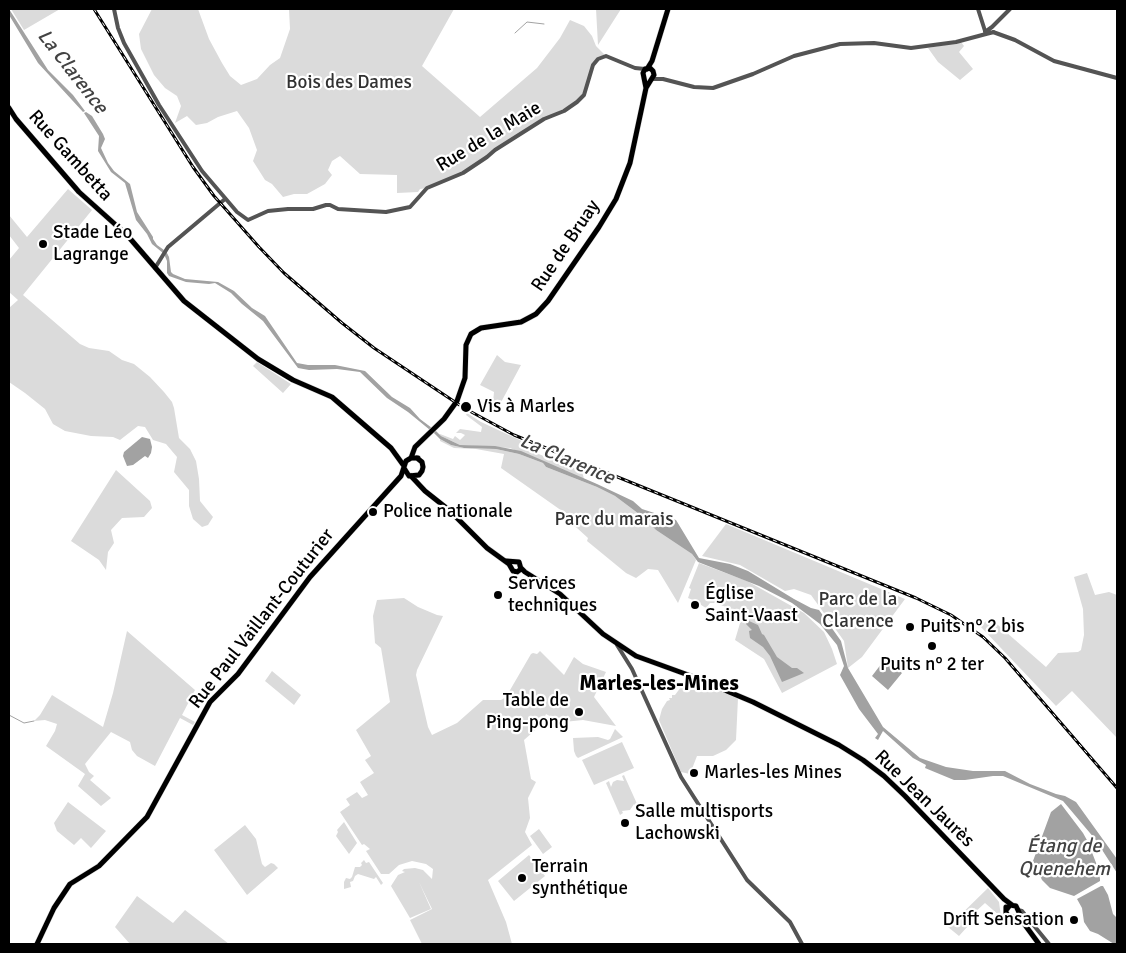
<!DOCTYPE html>
<meta charset="utf-8">
<style>
body{margin:0}
#map{position:relative;width:1126px;height:953px;overflow:hidden;background:#fff;font-family:Signika,sans-serif}
canvas{display:block}
.frame{position:absolute;inset:0;border:10px solid #000;pointer-events:none}
</style>
<div id="map">
<canvas width="1126" height="953"></canvas>
<div class="frame"></div>
</div>
<script>
const ctx = document.querySelector('canvas').getContext('2d');
ctx.lineJoin = 'round';
function fill(path, color) {
  ctx.fillStyle = color;
  ctx.fill(path, 'evenodd');
}
function poly(rows) {
  const path = new Path2D();
  for (const r of rows) {
    path.moveTo(r[0], r[1]);
    for (let i = 2; i < r.length; i += 2) path.lineTo(r[i], r[i + 1]);
  }
  return path;
}
function strokePath(path, color, width, dash) {
  ctx.strokeStyle = color;
  ctx.lineWidth = width;
  ctx.lineCap = dash ? 'butt' : 'round';
  ctx.setLineDash(dash || []);
  ctx.stroke(path);
}
function drawText(font, color, halo, rows, align = 'center') {
  ctx.font = font + ' Signika,sans-serif';
  ctx.lineWidth = 4.5;
  ctx.setLineDash([]);
  ctx.textBaseline = 'middle';
  ctx.strokeStyle = halo;
  ctx.fillStyle = color;
  for (const [text, x, y, turn = 0] of rows) {
    ctx.save();
    ctx.translate(x, y);
    ctx.rotate((+turn || 0) * Math.PI / 180);
    ctx.textAlign = isNaN(turn) ? turn : align;
    if (halo) ctx.strokeText(text, 0, 0);
    ctx.fillText(text, 0, 0);
    ctx.restore();
  }
}
fill(poly([
 [11,9,60,9,24,30],
 [152,9,198,9,209,39,222,63,230,76,241,85,257,79,270,65,280,58,290,29,289,9,454,9,422,66,480,117,537,68,560,38,570,20,584,26,592,36,596,46,606,56,598,59,593,65,586,90,577,102,544,119,463,173,427,188,420,189,418,192,397,193,397,175,360,174,340,156,332,161,328,170,332,175,325,184,307,194,294,194,283,197,272,184,265,180,253,161,257,150,249,128,237,111,218,117,207,123,196,125,187,116,175,123,181,106,177,96,165,88,154,75,141,49,139,34],
 [596,9,621,9,598,45],
 [961,42,964,46,959,52,973,69,960,80,938,62,928,48],
 [68,189,92,210,23,295,80,344,89,348,109,351,122,360,134,364,150,377,164,392,172,402,174,408,179,438,190,449,196,461,199,479,200,501,213,517,208,525,202,527,193,519,189,506,189,490,174,472,177,457,166,444,153,440,145,427,138,426,120,440,113,437,91,436,65,431,53,424,45,409,25,393,9,382,9,308,18,300,9,292,9,260,19,248,9,235,9,215,27,237],
 [497,355,505,362,521,365,499,406,493,403,494,392,480,385],
 [257,362,291,384,283,393,253,366],
 [467,413,481,422,526,443,528,448,536,453,582,471,584,479,510,448,460,445,439,435,440,434,453,439,455,436,460,440,465,435,461,433,456,433,460,429,481,432,482,427,466,415],
 [440,439,451,445,464,448,496,449,519,454,543,463,546,467,597,487,615,496,643,517,656,530,692,554,696,560,678,603,658,570,648,569,636,578,626,573,587,541,588,538,577,528,555,515,560,511,572,518,501,468,504,454,476,449,454,448,440,441],
 [116,470,150,501,152,508,144,517,122,518,111,530,114,543,108,552,106,570,99,560,71,541],
 [726,524,905,599,862,657,848,668,844,641,811,595,794,589,785,591,740,565,702,556],
 [699,563,747,581,804,613,824,632,832,649,837,664,782,693,764,659,735,640,743,613,715,603,710,603,706,608,693,600,688,598,691,589,689,588],
 [1087,573,1095,595,1109,592,1117,595,1117,738,1072,691,1056,706,980,626,990,618,1046,667,1058,653,1078,652,1081,650,1084,635,1083,609,1074,577],
 [404,598,418,607,437,615,443,616,417,670,416,675,428,727,432,735,457,723,483,700,501,700,506,697,531,654,533,653,537,654,540,651,564,675,574,657,583,664,606,672,594,697,616,726,583,720,564,722,557,720,546,714,541,725,524,740,531,779,536,782,528,798,530,818,525,832,532,845,488,880,506,922,512,944,422,944,410,920,432,909,419,882,431,909,410,918,391,886,398,875,405,872,402,871,404,869,415,868,423,870,432,879,433,869,426,864,412,861,399,865,389,874,381,874,366,851,370,849,364,844,362,845,340,812,350,805,346,799,357,792,362,798,368,795,360,782,374,773,365,760,371,756,356,730,390,702,381,648,375,643,373,616,377,600],
 [127,631,195,690,182,715,195,722,193,725,180,718,155,766,137,756,132,750,130,742,111,732,85,764,89,772,94,776,90,780,111,798,101,806,78,786,85,774,46,746,55,731,57,724,45,720,34,721,40,715,52,695,103,727,113,693],
 [272,671,301,695,294,705,265,681],
 [693,683,701,685,703,689,706,686,738,698,736,740,726,750,713,756,697,756,690,774,681,772,659,720,662,709,667,701,670,700,669,698,672,698,672,695,675,695,681,687,686,684],
 [615,729,623,737,578,758,576,756,574,751,573,738,598,737,608,740,610,739],
 [622,742,634,768,594,785,582,760],
 [624,775,638,806,636,807,634,804,630,810,622,811,623,813,620,815,606,783,609,781,611,787,613,782,617,780,624,781,622,776],
 [68,802,106,831,91,848,81,838,74,845,57,831,54,823],
 [344,822,357,843,349,854,336,836,338,832,337,830],
 [245,825,256,839,262,864,265,867,271,863,274,864,278,868,247,895,214,850],
 [539,829,552,847,543,854,530,836],
 [529,855,545,876,514,901,498,881],
 [364,860,366,863,369,862,383,883,381,885,376,877,374,879,358,874,355,876,353,881,350,882,351,887,344,889,344,882,346,878,350,879,352,877,355,867,360,867,362,865,361,863],
 [988,888,999,902,1001,917,985,903,973,914,976,917,959,936,948,927],
 [137,896,173,923,185,910,229,944,130,944,115,927]
]), '#dbdbdb');
fill(poly([
 [9,9,48,70,73,95,85,111,83,112,38,63,9,15],
 [86,112,92,116,103,134,105,139,101,148,108,163,114,171,130,184,137,212,153,237,153,239,157,245,164,250,163,253,152,244,147,234,136,220,125,183,111,172,98,151,99,136,84,113],
 [166,251,169,257,171,272,173,274,185,279,218,282,234,291,252,308,265,316,297,363,308,365,335,365,365,371,392,397,410,408,420,419,432,428,430,430,408,412,387,398,360,372,337,369,309,370,298,368,263,321,242,304,231,293,215,283,209,284,186,282,169,276,167,273,167,261,164,254],
 [435,430,441,436,460,445,495,446,521,451,597,484,633,501,642,509,676,520,699,558,730,564,748,571,794,599,811,608,819,610,841,641,848,668,883,727,920,758,946,767,973,771,1005,771,1030,784,1056,794,1065,796,1076,802,1117,859,1117,873,1095,839,1063,801,1003,776,993,776,965,780,954,780,925,768,926,765,913,758,883,731,878,740,875,738,878,734,859,709,840,675,844,666,837,645,820,624,792,603,759,586,698,562,692,554,656,530,643,517,615,496,597,487,546,467,543,463,519,454,496,449,464,448,451,445,440,439,433,432],
 [142,437,150,439,152,447,151,453,148,458,145,456,133,465,127,466,123,456,124,452],
 [746,621,749,621,758,625,762,634,764,635,777,657,792,668,797,668,804,673,782,682,770,656,763,647,750,638,749,631,752,630,746,624],
 [885,659,902,673,888,690,872,676],
 [1061,804,1083,833,1088,842,1098,868,1100,879,1100,881,1074,896,1050,888,1042,880,1033,861,1051,812],
 [1101,886,1103,886,1108,895,1113,914,1117,918,1117,944,1114,944,1098,934,1090,931,1084,922,1082,908,1077,899]
]), '#a2a2a2');
strokePath(poly([
 [515,33,527,22,544,24],
 [9,715,24,723,34,721]
]), '#a2a2a2', 1);
const major = poly([
 [647,69,652,61,668,9],
 [9,108,16,119,79,192,127,235,184,301,258,359,293,380,332,397,391,448,404,466],
 [411,458,415,447,444,419,457,401,465,378,466,345,471,334,481,328,521,322,536,314,548,301,599,227,616,199,630,163,646,88,654,75,653,71,650,68,645,69,643,73,646,88],
 [404,468,409,476,419,475,422,471,423,467,422,462,417,458],
 [411,476,425,491,449,510,487,548,509,564,513,571,517,572,521,569,519,562,506,561],
 [521,568,525,572,560,594,603,634,636,656,691,676,753,702,839,745,863,760,884,776,905,796,1004,899,1012,905],
 [1006,907,1006,913,1009,916,1016,918,1023,923],
 [1007,909,1010,905,1016,906,1025,925,1039,944],
 [37,944,54,908,70,884,99,866,147,817,210,702,238,674,310,577,401,476,406,461,411,458,418,458]
]);
strokePath(major, '#dbdbdb', 6);
strokePath(poly([
 [114,9,118,28,124,43,159,105,202,171,237,212,248,220,268,211,288,209,313,209,326,205,330,205,338,209,386,212,410,207,427,188,463,173,487,157,495,150,544,119,564,111,577,102,584,95,593,65,598,59,606,56,635,68,645,69],
 [978,9,986,34,994,32],
 [985,32,992,27,1010,9],
 [993,32,1015,40,1054,61,1117,78],
 [652,79,663,79,694,87,713,88,753,74,794,56,840,44,874,43,911,48,956,42,986,34],
 [155,268,168,247,225,199],
 [617,645,632,669,681,777,747,880,790,922,802,944],
 [1018,910,1022,911,1049,944]
]), '#545454', 4);
strokePath(major, '#000', 5);
const rail = poly([
 [94,9,193,167,214,196,259,247,284,273,342,323,374,348,464,408,514,435,916,598,951,615,983,637,1005,658,1117,788]
]);
strokePath(rail, '#000', 3);
strokePath(rail, '#fff', 1, [4]);
for (const [x, y, r, color] of [
 [43,244,5,"#000"],
 [466,407,6,"#000"],
 [373,512,5,"#000"],
 [498,595,5,"#000"],
 [695,605,5,"#000"],
 [910,627,5,"#000"],
 [932,646,5,"#000"],
 [579,712,5,"#000"],
 [694,773,5,"#000"],
 [625,823,5,"#000"],
 [522,878,5,"#000"],
 [1074,920,5,"#000"]
]) {
  const dot = new Path2D();
  dot.arc(x, y, r, 0, 2 * Math.PI);
  ctx.fillStyle = color;
  ctx.fill(dot);
  strokePath(dot, '#fff', 2);
}
drawText('19px', '#323232', '#fff', [
 ["Bois des Dames",349,83],
 ["Parc du marais",614,520],
 ["Parc de la",858,600],
 ["Clarence",858,622]
]);
drawText('19px', '#000', '#fff', [
 ["Rue de la Maie",489,137,-31],
 ["Rue Gambetta",70,156,48],
 ["Rue de Bruay",566,246,-56],
 ["Rue Paul Vaillant-Couturier",262,619,-52],
 ["Rue Jean Jaurès",924,799,44]
]);
drawText('19px', '#000', '#fff', [
 ["Stade Léo",53,233],
 ["Lagrange",53,255],
 ["Vis à Marles",477,407],
 ["Police nationale",383,512],
 ["Services",508,584],
 ["techniques",508,606],
 ["Église",705,594],
 ["Saint-Vaast",705,616],
 ["Puits n° 2 bis",920,627],
 ["Puits n° 2 ter",932,665,"center"],
 ["Table de",569,701,"right"],
 ["Ping-pong",569,723,"right"],
 ["Marles-les Mines",704,773],
 ["Salle multisports",635,812],
 ["Lachowski",635,834],
 ["Terrain",532,867],
 ["synthétique",532,889],
 ["Drift Sensation",1064,920,"right"]
], 'left');
drawText('italic 20px', '#434343', '#fff', [
 ["La Clarence",72,72,52],
 ["La Clarence",567,460,23],
 ["Étang de",1064,847],
 ["Quenehem",1064,870]
]);
drawText('bold 21px', '#000', '#fff', [
 ["Marles-les-Mines",659,684]
]);
</script>
